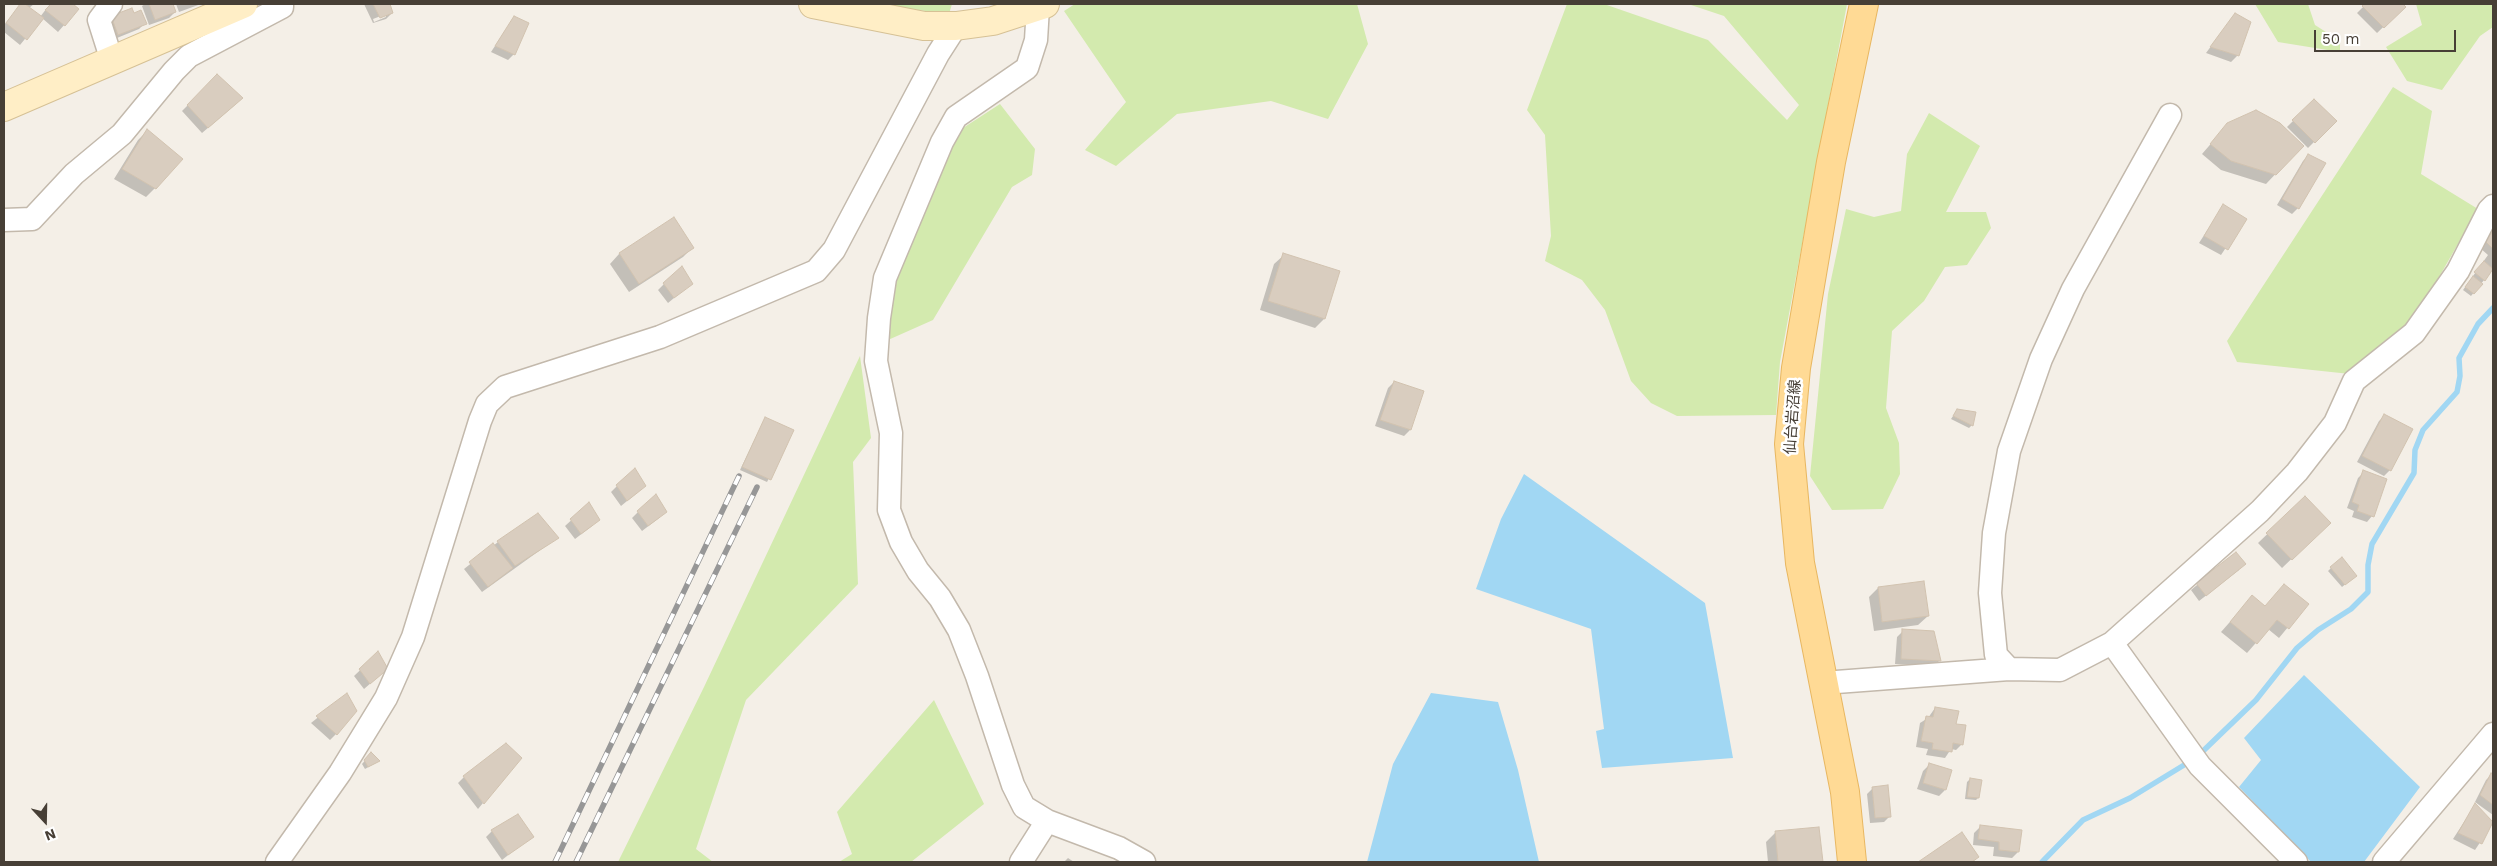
<!DOCTYPE html>
<meta charset="utf-8">
<style>
body{margin:0}
#map{position:relative;width:2497px;height:866px;overflow:hidden;background:#f4efe7;font-family:"Work Sans",sans-serif}
canvas{display:block}
.frame{position:absolute;inset:0;border:5px solid #473f36;pointer-events:none}
.north{position:absolute;left:20px;top:796px;width:50px;height:50px;-webkit-text-stroke:4px #fff;paint-order:stroke;rotate:159deg;font-size:14px;font-weight:700;line-height:20px;text-align:center;color:#473f36}
.north::after{content:'';display:block;margin:auto;width:18px;height:22px;background:#473f36;clip-path:polygon(50% 0,100% 100%,50% 72%,0 100%)}
.scale{position:absolute;left:2314px;top:30px;width:142px;height:22px;box-sizing:border-box;border:2px solid #473f36;border-top:0;padding-left:6px;font-size:15px;line-height:18px;white-space:nowrap;color:#473f36;-webkit-text-stroke:4px #fff;paint-order:stroke}
</style>
<div id="map">
<canvas width="2497" height="866"></canvas>
<div class="frame"></div>
<div class="north">N</div>
<div class="scale">50 m</div>
</div>
<script>
const ctx = document.querySelector('canvas').getContext('2d');
ctx.lineJoin = 'round';
function fill(path, color) {
  ctx.fillStyle = color;
  ctx.fill(path, 'evenodd');
}
function poly(rows) {
  const path = new Path2D();
  for (const r of rows) {
    path.moveTo(r[0], r[1]);
    for (let i = 2; i < r.length; i += 2) path.lineTo(r[i], r[i + 1]);
  }
  return path;
}
function strokePath(path, color, width, dash) {
  ctx.strokeStyle = color;
  ctx.lineWidth = width;
  ctx.lineCap = dash ? 'butt' : 'round';
  ctx.setLineDash(dash || []);
  ctx.stroke(path);
}
function drawText(font, color, halo, rows, align = 'center') {
  ctx.font = font + ' "Work Sans","Noto Sans JP",sans-serif';
  ctx.lineWidth = 5;
  ctx.setLineDash([]);
  ctx.textBaseline = 'middle';
  ctx.strokeStyle = halo;
  ctx.fillStyle = color;
  for (const [text, x, y, turn = 0] of rows) {
    ctx.save();
    ctx.translate(x, y);
    ctx.rotate((+turn || 0) * Math.PI / 180);
    ctx.textAlign = isNaN(turn) ? turn : align;
    if (halo) ctx.strokeText(text, 0, 0);
    ctx.fillText(text, 0, 0);
    ctx.restore();
  }
}
fill(poly([
 [871,4,952,4,949,14],
 [1075,4,1357,4,1368,44,1328,119,1271,101,1177,114,1116,166,1085,150,1126,102,1064,11],
 [1567,4,1604,4,1708,40,1787,120,1799,105,1724,16,1688,4,1847,4,1780,362,1776,415,1677,416,1651,403,1631,381,1605,310,1582,280,1545,261,1551,236,1545,135,1527,110],
 [2255,4,2308,4,2315,25,2340,41,2340,52,2278,42],
 [2416,4,2493,4,2493,27,2480,36,2442,90,2407,81,2386,47,2422,25],
 [2393,87,2432,111,2421,174,2478,209,2435,284,2405,328,2350,374,2237,362,2227,341],
 [1000,104,1035,149,1032,175,1012,187,933,320,888,340,894,288,915,229,945,159,963,128],
 [1929,113,1980,146,1946,212,1986,212,1991,228,1967,265,1945,267,1924,301,1892,331,1886,408,1899,443,1900,474,1883,509,1832,510,1810,476,1828,294,1846,209,1874,217,1901,211,1907,154],
 [860,356,871,438,853,462,858,584,746,700,696,849,713,862,618,862,704,687],
 [934,700,984,804,911,862,839,862,852,854,837,812]
]), '#d3eaae');
fill(poly([
 [1524,474,1705,603,1733,758,1602,768,1596,731,1604,729,1591,629,1476,589,1501,519],
 [2304,675,2420,787,2364,862,2311,862,2239,787,2261,760,2244,738],
 [1431,693,1498,702,1518,770,1539,862,1367,862,1393,764]
]), '#a1d7f3');
fill(poly([
 [21,4,34,4,29,8,40,17,50,4,71,4,78,9,58,32,42,18,20,45,4,32,4,25],
 [145,4,172,4,175,12,169,18,149,25,142,6],
 [176,4,201,4,179,12],
 [364,4,388,4,392,13,386,19,373,23],
 [386,14,386,17,374,22,373,19],
 [2366,4,2401,4,2404,7,2377,33,2357,13],
 [2235,14,2250,23,2237,56,2231,62,2206,53],
 [133,15,145,23,139,29,112,40,106,23,112,17],
 [514,17,514,54,508,60,491,52],
 [217,76,236,104,202,133,182,111],
 [2314,100,2335,121,2308,148,2287,127],
 [2228,124,2302,146,2266,184,2221,170,2202,154],
 [147,131,155,188,146,197,114,179,138,140],
 [2309,155,2298,208,2292,214,2277,205,2303,161],
 [2223,206,2245,219,2221,255,2199,243],
 [674,219,692,248,683,257,629,292,610,264,619,254],
 [2493,232,2493,269,2471,296,2463,290,2488,255,2480,248],
 [1284,255,1339,272,1324,319,1315,328,1260,310,1274,264],
 [664,284,691,284,668,303,658,290],
 [1394,382,1410,430,1404,436,1375,426,1388,388],
 [1957,410,1972,425,1969,428,1951,419],
 [2385,415,2390,470,2384,476,2357,462,2379,421],
 [765,418,793,431,767,482,740,470],
 [2364,472,2372,516,2367,522,2352,517,2354,511,2347,508,2358,478],
 [617,486,638,492,621,506,611,492],
 [2305,498,2329,523,2282,568,2258,543],
 [589,504,592,526,575,539,565,526],
 [638,512,659,518,642,531,632,518],
 [557,538,482,592,464,569,498,542],
 [2236,553,2239,570,2199,601,2191,590],
 [2331,568,2353,578,2342,587,2328,571],
 [1923,582,1928,616,1918,625,1874,631,1869,597,1878,588],
 [2284,585,2307,604,2279,638,2268,629,2247,653,2221,632,2252,597,2265,607],
 [1903,631,1940,660,1934,666,1895,664,1897,637],
 [378,653,387,669,364,689,354,676],
 [346,695,336,734,330,740,311,723],
 [1935,708,1955,725,1962,744,1956,750,1951,749,1945,758,1926,755,1928,749,1916,747,1920,723,1928,718],
 [369,756,379,761,365,769,362,764],
 [1929,765,1945,790,1939,796,1917,789,1923,771],
 [2492,774,2493,775,2493,815,2475,802,2486,780],
 [464,777,483,803,478,809,458,783],
 [1970,779,1978,798,1976,800,1965,799,1967,782],
 [1873,788,1890,816,1884,822,1870,823,1867,794],
 [2475,805,2493,823,2475,850,2453,839],
 [1980,827,2018,852,2012,858,1993,856,1994,847,1973,845,1974,833],
 [1818,829,1821,862,1768,862,1766,842,1775,833],
 [492,831,532,836,502,860,486,837],
 [1962,834,1978,857,1972,862,1920,862],
 [1068,858,1074,862,1064,862]
]), '#0003');
strokePath(poly([
 [2201,753,2256,700,2297,648,2318,630,2351,609,2368,592,2368,565,2372,544,2414,473,2415,450,2423,430,2457,392,2460,376,2459,358,2478,324,2493,308],
 [2042,862,2083,820,2130,798,2189,762]
]), '#a1d7f3', 5.5);
const building = poly([
 [20,4,25,4,44,18,27,40,6,23,20,4],
 [51,4,73,4,79,9,65,26,45,10,51,4],
 [149,4,173,4,176,12,155,20,149,4],
 [373,4,390,4,393,13,380,18,373,4],
 [2364,4,2403,4,2406,7,2384,28,2362,6,2364,4],
 [132,8,134,13,141,10,147,24,118,35,111,16,132,8],
 [2235,13,2251,22,2239,56,2210,47,2235,13],
 [514,16,529,23,515,55,495,46,514,16],
 [217,74,243,98,208,128,187,105,217,74],
 [2314,99,2337,121,2315,143,2292,120,2314,99],
 [2256,110,2280,123,2304,146,2276,175,2231,161,2210,144,2227,123,2256,110],
 [147,129,183,159,156,189,122,169,147,129],
 [2308,154,2326,163,2299,209,2282,199,2308,154],
 [2223,204,2247,219,2228,250,2204,236,2223,204],
 [674,217,694,248,639,284,619,253,674,217],
 [2493,231,2493,249,2485,241,2493,231],
 [1283,253,1340,271,1325,319,1268,301,1283,253],
 [2484,261,2493,269,2485,281,2474,272,2484,261],
 [682,266,693,284,674,298,663,283,682,266],
 [2473,276,2483,284,2474,294,2465,287,2473,276],
 [1394,381,1424,391,1411,430,1380,420,1394,381],
 [1957,409,1976,412,1973,426,1953,416,1957,409],
 [2384,414,2413,429,2391,471,2362,456,2384,414],
 [765,417,794,430,771,480,742,467,765,417],
 [635,468,646,486,627,501,616,485,635,468],
 [2363,470,2387,479,2374,517,2357,511,2359,505,2352,502,2363,470],
 [656,494,667,512,648,526,637,511,656,494],
 [2305,496,2331,523,2292,560,2266,533,2305,496],
 [589,502,600,520,581,534,570,519,589,502],
 [538,513,559,538,515,566,497,541,538,513],
 [493,543,513,568,488,587,469,562,493,543],
 [2236,552,2246,564,2206,596,2196,583,2236,552],
 [2342,557,2357,576,2345,585,2330,567,2342,557],
 [1924,581,1929,616,1882,622,1878,587,1924,581],
 [2284,584,2309,604,2289,629,2277,620,2257,644,2230,622,2252,595,2265,606,2284,584],
 [1902,629,1934,631,1941,661,1901,659,1902,629],
 [378,651,388,669,370,684,359,669,378,651],
 [347,693,357,711,337,735,316,716,347,693],
 [1935,707,1959,711,1956,724,1966,725,1963,745,1953,743,1952,752,1932,749,1933,743,1921,741,1926,716,1933,717,1935,707],
 [506,743,522,758,484,804,463,776,506,743],
 [371,752,380,761,368,767,364,760,371,752],
 [1929,763,1952,770,1946,790,1923,783,1929,763],
 [2491,773,2493,774,2493,805,2480,795,2491,773],
 [1970,778,1982,780,1979,798,1967,797,1970,778],
 [1888,785,1891,817,1875,818,1872,787,1888,785],
 [2475,803,2493,822,2482,844,2458,833,2475,803],
 [518,814,534,837,508,855,491,830,518,814],
 [1980,825,2022,830,2019,852,1999,850,1999,842,1978,839,1980,825],
 [1819,827,1823,862,1778,862,1775,831,1819,827],
 [1962,832,1979,857,1972,862,1918,862,1962,832]
]);
fill(building, '#d9cdbf');
strokePath(building, '#d1c2af', 1);
const street = poly([
 [111,4,99,20,112,61],
 [1038,7,1036,40,1027,68,956,117,942,142,885,278,879,318,876,361,891,433,889,510,901,542,918,571,940,598,959,630,977,676,1013,785,1024,807,1047,821,1119,848,1144,862],
 [4,220,32,219,74,174,122,134,174,71,189,56,282,7,282,4],
 [2112,643,2200,766,2296,862],
 [2009,669,1996,655,1990,593,1994,533,2009,451,2041,359,2073,289,2170,115],
 [1823,683,2009,669,2060,670,2112,643,2260,511,2297,472,2335,423,2354,381,2414,333,2458,271,2489,210,2493,206],
 [277,862,340,773,386,698,413,637,480,421,487,404,505,387,660,337,816,271,834,250,938,54,956,26],
 [1021,862,1047,821],
 [2384,862,2493,734]
]);
const secondary = poly([
 [813,4,924,26,956,26,993,21,1045,4],
 [4,107,243,4]
]);
const primary = poly([
 [1852,862,1845,792,1800,563,1789,444,1796,368,1831,162,1864,4]
]);
strokePath(street, '#c3b9ac', 25);
strokePath(secondary, '#d6c195', 30);
strokePath(primary, '#e8b761', 30);
strokePath(street, '#fff', 22);
strokePath(secondary, '#ffeec6', 28);
strokePath(primary, '#ffda95', 28);
const rail = poly([
 [555,862,739,476],
 [576,862,757,487]
]);
strokePath(rail, '#979797', 5.5);
strokePath(rail, '#fff', 4, [11]);
drawText('15px', '#473f36', '#fff', [
 ["仙台岩沼線",1793,417,-86]
]);
</script>
